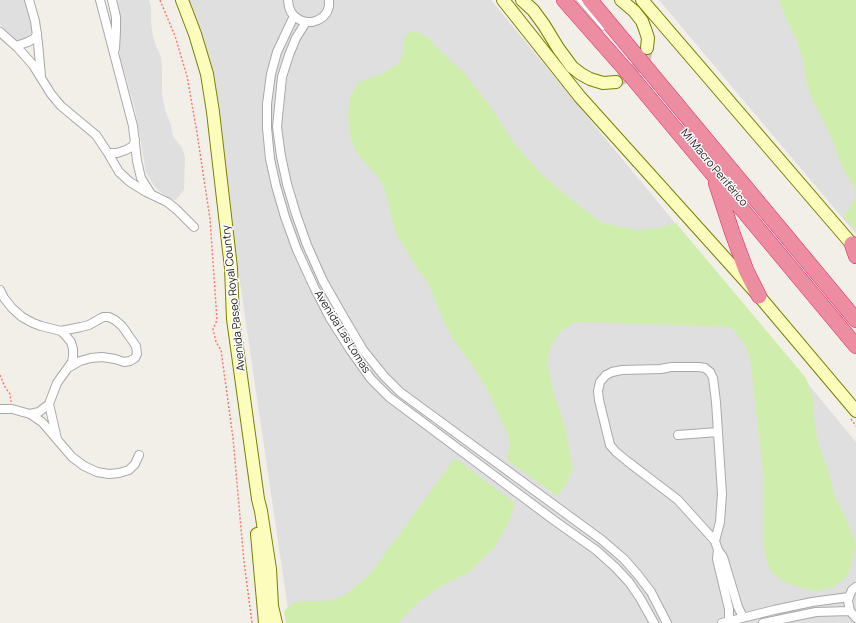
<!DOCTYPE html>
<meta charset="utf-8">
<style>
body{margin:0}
canvas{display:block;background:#f2efe8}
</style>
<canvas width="856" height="623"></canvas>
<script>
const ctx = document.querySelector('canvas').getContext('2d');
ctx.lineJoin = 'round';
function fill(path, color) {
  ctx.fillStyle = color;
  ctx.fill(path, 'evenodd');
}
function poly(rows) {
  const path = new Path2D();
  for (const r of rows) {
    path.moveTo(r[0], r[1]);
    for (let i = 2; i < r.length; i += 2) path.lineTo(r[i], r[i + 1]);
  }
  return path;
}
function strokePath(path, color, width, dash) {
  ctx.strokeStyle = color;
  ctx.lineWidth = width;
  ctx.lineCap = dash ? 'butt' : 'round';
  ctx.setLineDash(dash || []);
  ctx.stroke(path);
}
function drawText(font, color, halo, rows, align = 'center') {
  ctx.font = font + ' Manrope,sans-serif';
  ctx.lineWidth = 3;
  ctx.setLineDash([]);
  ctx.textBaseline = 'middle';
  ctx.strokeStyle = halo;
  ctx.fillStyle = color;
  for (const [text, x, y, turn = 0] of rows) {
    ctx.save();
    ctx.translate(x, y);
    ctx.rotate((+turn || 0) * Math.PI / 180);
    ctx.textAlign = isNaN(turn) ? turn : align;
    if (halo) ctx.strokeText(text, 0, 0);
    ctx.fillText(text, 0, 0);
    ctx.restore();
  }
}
fill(poly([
 [0,0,25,0,32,30,32,35,21,42,16,40,0,25],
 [118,0,149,0,151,6,151,19,152,31,155,43,161,57,162,67,162,93,165,110,171,125,173,136,182,148,185,157,184,190,176,200,171,199,159,191,155,187,148,176,146,172,135,109,120,57,119,47,120,33],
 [179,0,491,0,856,442,856,623,290,623,214,106],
 [659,0,856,0,856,234]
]), '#e0dfdf');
fill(poly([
 [779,0,856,0,856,230,843,215,849,209,855,198,855,189,842,167,833,142,820,114,813,102,805,79,804,64,798,43,787,21],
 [410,31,421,33,431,41,438,49,465,74,490,106,513,142,542,175,572,200,602,223,638,230,658,228,676,223,806,378,814,401,814,416,818,443,829,472,834,494,845,516,856,545,848,575,834,587,817,591,801,588,782,581,770,570,765,555,763,533,764,482,750,357,744,343,731,327,575,322,560,332,551,346,547,361,553,390,565,427,573,469,565,486,557,496,507,460,510,440,487,389,473,366,454,341,444,322,428,283,416,267,396,233,391,217,388,200,381,181,356,152,350,136,348,115,350,97,359,82,382,74,399,63,404,51,404,38],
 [455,458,515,503,510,519,495,547,469,572,443,585,417,603,400,621,399,623,286,623,284,611,294,602,307,601,329,601,345,595,370,574]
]), '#cfeead');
strokePath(poly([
 [616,82,625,77,641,64,645,59,647,48]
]), '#c8c6c0', 12, [12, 6]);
const lane = poly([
 [579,0,603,28]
]);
const street = poly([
 [29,0,35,21,38,43,41,76],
 [100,0,133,126,137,161,141,178,151,194],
 [112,0,116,17,116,31,115,49],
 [288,0,289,7,291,12,294,16,300,20,306,22,312,22,318,20,323,17,327,12,329,6,329,0],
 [294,16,277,52,271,74,267,104,267,128,270,159,276,186,285,217,297,250,314,287,330,318,351,351,371,379,389,397,555,521,596,550,615,567,629,582,640,598,654,623],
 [306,22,296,38,289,55,282,77,277,127,281,156,287,184,296,214,307,245,323,281,343,316,363,350,384,376,400,392,602,540,624,559,638,575,651,592,667,623],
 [0,32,18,48,33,65,51,94,61,106,96,135,108,153,119,172,130,182,146,192,167,202,176,209,194,227],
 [16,46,28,42,35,38,37,33],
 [108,153,117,153,126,150,133,146,135,140],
 [0,290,4,298,12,308,22,317,33,323,41,326,61,331,66,336,71,342,73,349,73,356,72,362,57,383,49,404,57,439],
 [61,331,81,327,89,325,103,317,109,317,115,320,122,326,136,346,137,354,135,358,130,361,124,362,115,359,102,357,91,358,80,361,68,368],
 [0,409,12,409,30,414,42,422,72,457,84,466,97,472,109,474,119,473,129,470,135,464,139,455],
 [30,414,39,412,49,404],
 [678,435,718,432],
 [715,541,720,522,722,494,716,402,713,378,710,372,705,368,699,367,671,367,661,369,622,370,612,372,606,375,600,382,598,391,599,400,610,445,616,452,627,461,678,500,715,541,718,550,717,559,729,609,729,621],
 [718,550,723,557,738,607,743,617],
 [856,587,852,590,849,597,848,601,850,611,856,618],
 [722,623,774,610,812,602,849,597],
 [763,623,816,612,850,611]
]);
const secondary = poly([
 [182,0,195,34,207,74,213,112,231,268,233,319,258,499,261,511,270,569,272,606,276,623],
 [503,0,580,97,759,296,856,411],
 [522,0,533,10,544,25,558,48,572,67,581,74,590,79,603,83,616,82],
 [621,0,634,11,642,21,645,29,648,38,647,48],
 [642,0,856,249],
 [257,534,265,623]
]);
const highway = poly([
 [564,0,631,76,856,346],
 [590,0,856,320],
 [716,183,732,232,746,270,759,296],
 [852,244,856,256]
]);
strokePath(lane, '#a9a9a9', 5.5);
strokePath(street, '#a9a9a9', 10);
strokePath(secondary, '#788200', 14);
strokePath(highway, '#e5216a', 16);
strokePath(poly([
 [160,0,175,36,187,76,197,133,210,219,217,320,213,329,216,342,221,350,233,438,244,562,252,623],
 [0,375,5,387,10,394,11,402],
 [851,419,856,426]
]), '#ff786d', 1.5, [2, 2]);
strokePath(lane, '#fff', 4);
strokePath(street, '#fff', 8);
strokePath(secondary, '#fcfdbc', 12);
strokePath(highway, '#ec8da2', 15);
drawText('11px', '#222', '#fff', [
 ["Mi Macro Periférico",714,168,50],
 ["Avenida Paseo Royal Country",234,298,-96],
 ["Avenida Las Lomas",342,332,58]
]);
</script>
